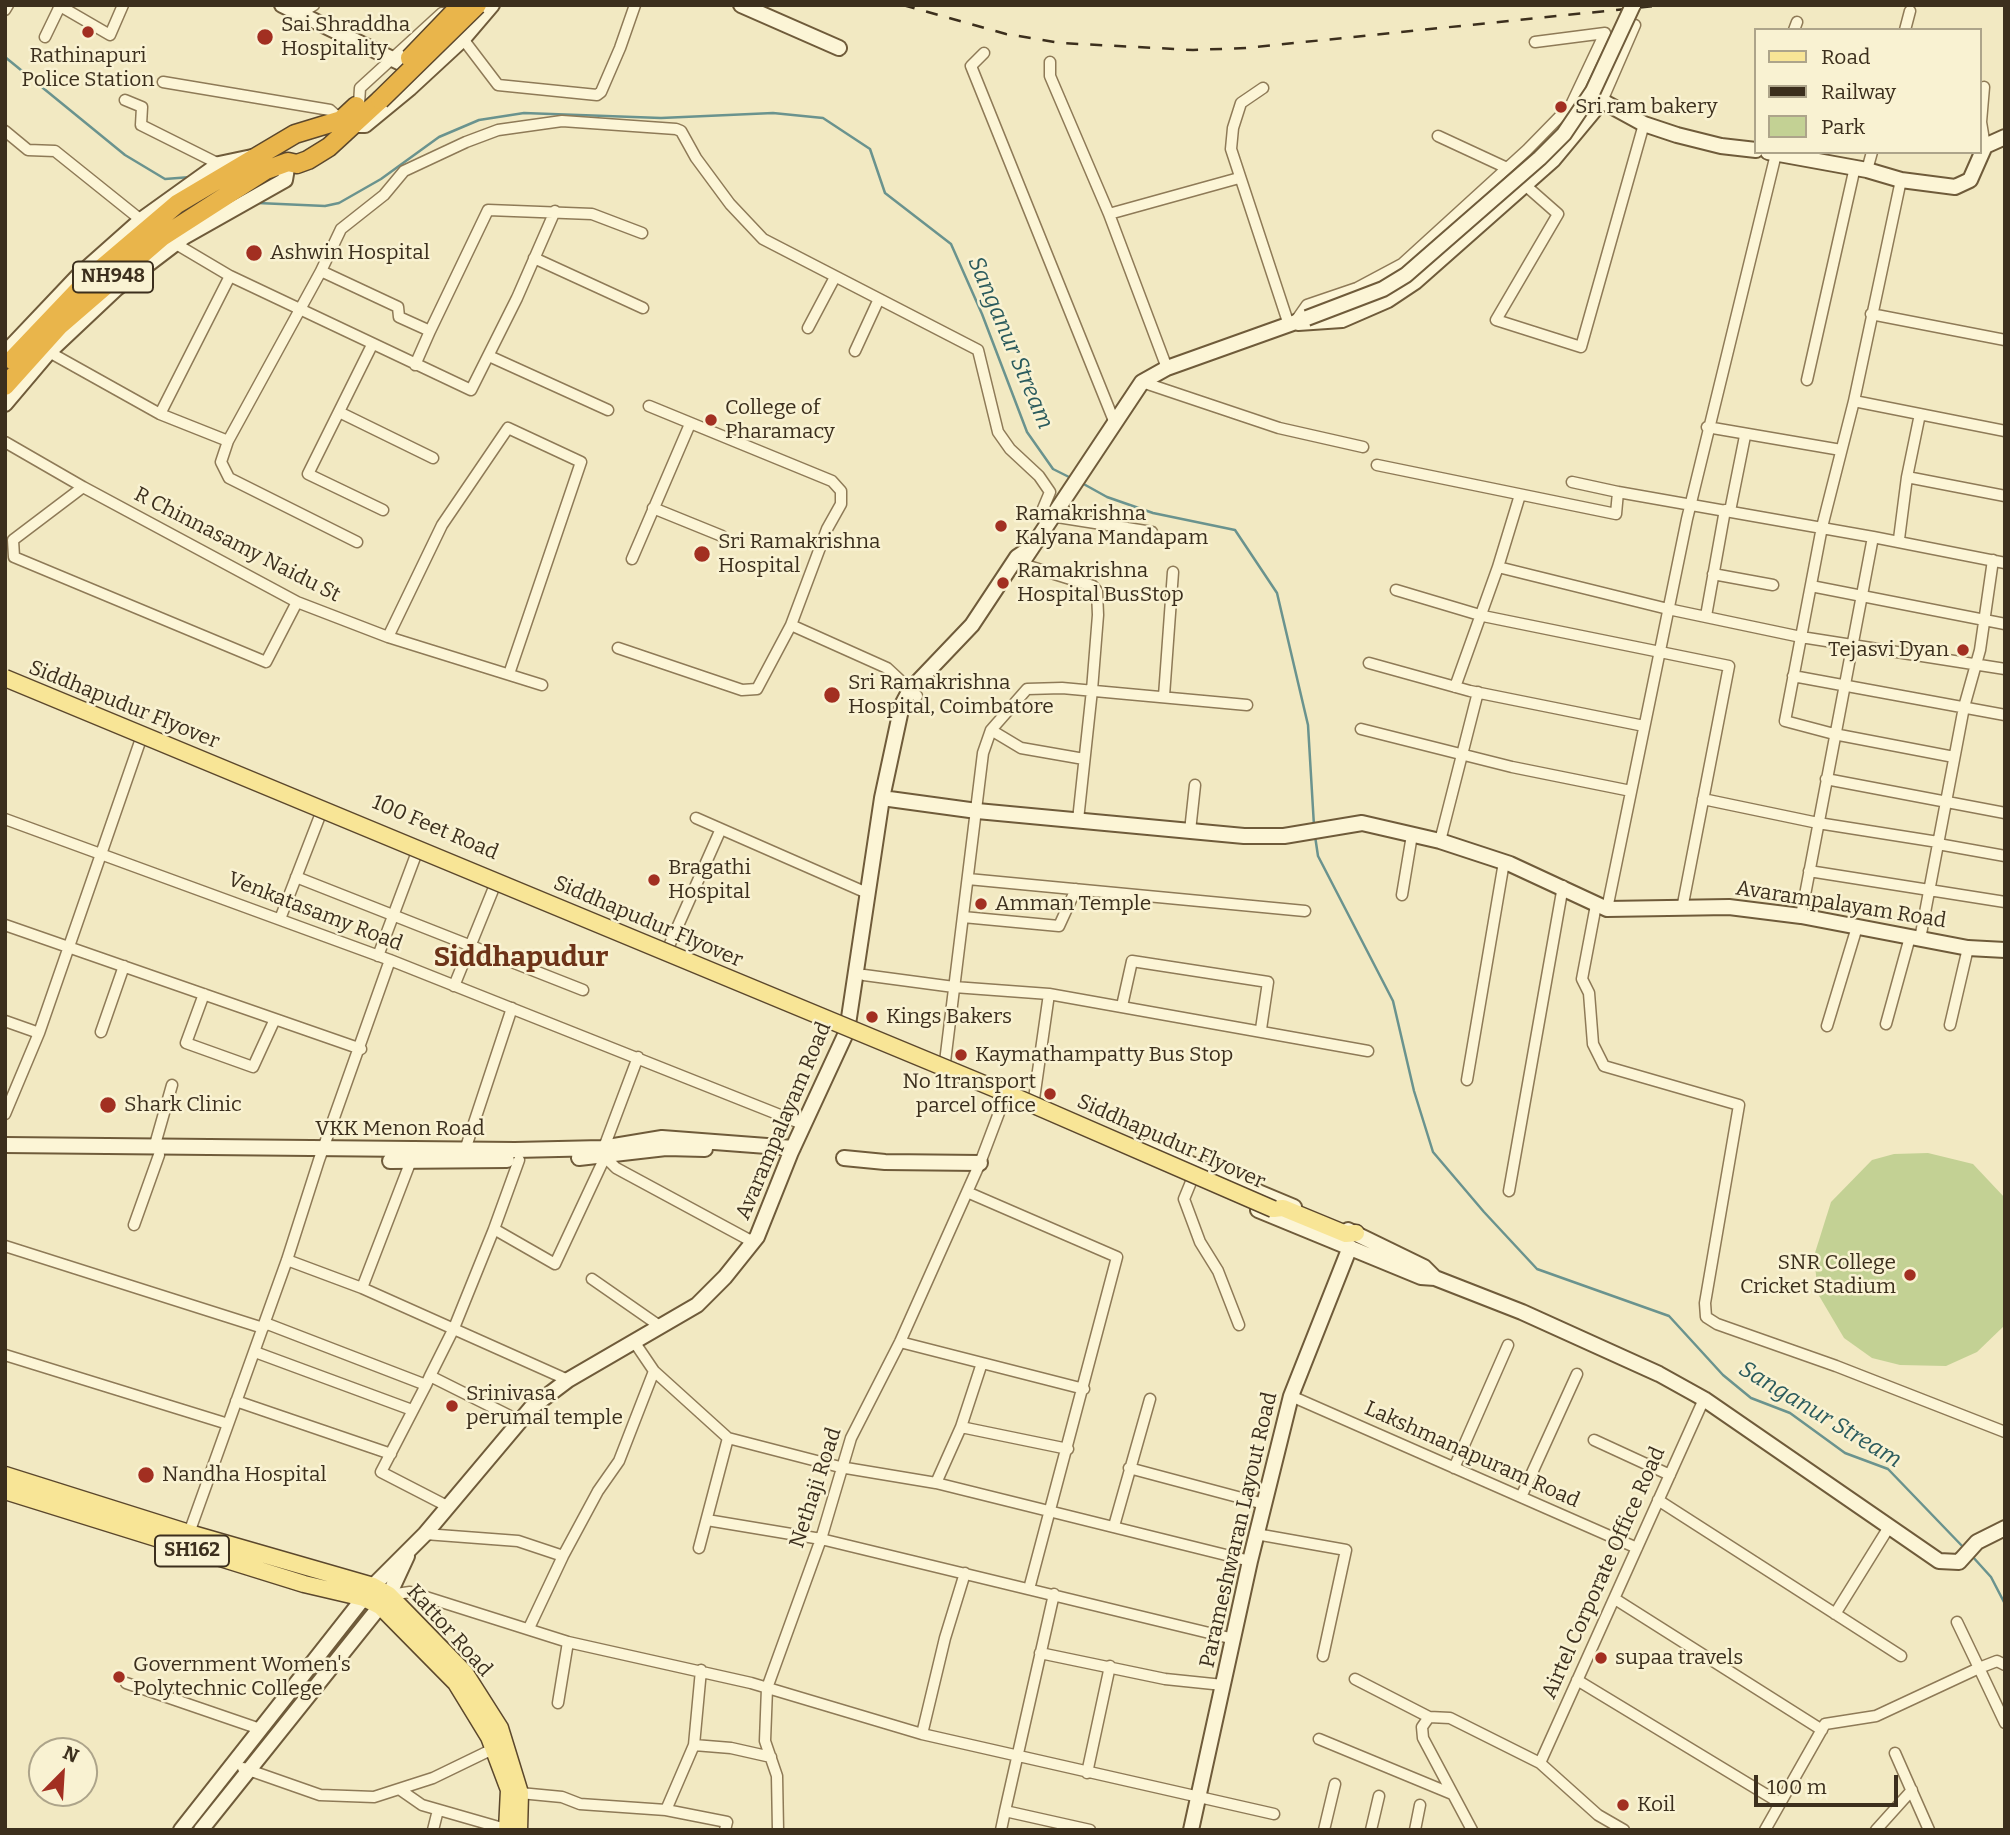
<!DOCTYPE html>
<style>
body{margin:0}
#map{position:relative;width:2010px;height:1835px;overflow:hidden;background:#f2e9c2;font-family:Bitter,serif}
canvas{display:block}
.frame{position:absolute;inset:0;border:7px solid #3c2f1d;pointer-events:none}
.legend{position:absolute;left:1754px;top:28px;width:228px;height:126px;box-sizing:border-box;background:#f9f2d2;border:2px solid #ada48a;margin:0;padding:9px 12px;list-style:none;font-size:21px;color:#3c2f1d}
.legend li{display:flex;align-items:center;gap:14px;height:35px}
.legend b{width:35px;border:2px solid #ada48a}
.north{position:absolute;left:28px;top:1737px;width:70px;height:70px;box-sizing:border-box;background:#f9f2d2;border:2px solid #ada48a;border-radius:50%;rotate:24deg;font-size:19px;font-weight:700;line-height:28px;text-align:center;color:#3c2f1d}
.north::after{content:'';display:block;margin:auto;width:24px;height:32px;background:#a22f21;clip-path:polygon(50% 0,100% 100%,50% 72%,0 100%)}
.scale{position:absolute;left:1754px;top:1775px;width:144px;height:32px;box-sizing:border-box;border:4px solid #3c2f1d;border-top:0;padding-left:9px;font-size:21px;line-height:24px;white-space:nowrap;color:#3c2f1d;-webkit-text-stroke:5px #f9f2d2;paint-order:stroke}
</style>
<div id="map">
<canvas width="2010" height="1835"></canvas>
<div class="frame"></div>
<ul class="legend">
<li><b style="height:9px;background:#f8e596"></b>Road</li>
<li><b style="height:9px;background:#3c2f1d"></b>Railway</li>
<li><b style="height:19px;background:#c3d194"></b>Park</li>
</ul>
<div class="north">N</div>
<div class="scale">100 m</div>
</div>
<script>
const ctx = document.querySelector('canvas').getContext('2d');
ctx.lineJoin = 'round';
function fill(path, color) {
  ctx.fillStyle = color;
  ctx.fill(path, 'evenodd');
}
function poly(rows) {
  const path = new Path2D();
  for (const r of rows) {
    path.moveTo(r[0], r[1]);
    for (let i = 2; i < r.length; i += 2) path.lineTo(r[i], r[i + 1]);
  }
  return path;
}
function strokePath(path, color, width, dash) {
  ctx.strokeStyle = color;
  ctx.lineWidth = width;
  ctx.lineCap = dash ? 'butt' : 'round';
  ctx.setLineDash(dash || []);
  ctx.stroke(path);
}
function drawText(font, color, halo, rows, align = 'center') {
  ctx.font = font + ' Bitter,serif';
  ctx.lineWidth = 5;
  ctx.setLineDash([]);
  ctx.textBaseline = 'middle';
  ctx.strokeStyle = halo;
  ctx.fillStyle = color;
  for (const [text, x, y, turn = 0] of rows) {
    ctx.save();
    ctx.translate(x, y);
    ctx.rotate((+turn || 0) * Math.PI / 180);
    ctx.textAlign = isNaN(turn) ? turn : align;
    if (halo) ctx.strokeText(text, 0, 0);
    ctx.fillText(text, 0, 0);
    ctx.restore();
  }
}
fill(poly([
 [1928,1153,1973,1164,2005,1198,2005,1325,1977,1352,1946,1366,1900,1365,1872,1358,1844,1338,1818,1294,1814,1256,1831,1202,1872,1160,1894,1154]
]), '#c3d194');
strokePath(poly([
 [5,57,125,155,165,179,191,177],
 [258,203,325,206,339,203,381,179,439,137,479,120,524,113,661,118,773,113,823,118,870,149,885,193,951,244,982,314,1027,432,1053,469,1071,478],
 [1080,482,1107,497,1153,513,1235,530,1277,593,1308,725,1314,826],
 [1315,836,1318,856,1393,1001,1414,1091,1433,1152,1484,1212,1537,1269,1669,1316,1723,1375,1751,1398,1790,1413,1845,1453,1888,1469,1965,1549],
 [1972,1556,1991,1577,2005,1604]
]), '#6a938e', 2.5);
const street = poly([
 [60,6,110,35,123,5],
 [5,10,8,5],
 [299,14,314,5],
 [1794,30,1797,22],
 [1905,30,1910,11],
 [45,37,60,6,58,5],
 [463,39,498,85,597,95,601,92,620,48,635,5],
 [984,53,971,66,1114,421],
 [1050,62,1050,76,1109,214,1167,368],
 [163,82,330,110,341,120],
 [1984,87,1981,122,1985,146],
 [1263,88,1241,103,1233,128,1231,149,1289,325],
 [125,100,142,107,141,125,219,164],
 [1602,101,1635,25],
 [359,104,360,88,442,13],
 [5,131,28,150,55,151,141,220],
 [1438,136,1507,168],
 [1867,170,1872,152],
 [1901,180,1854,401,2005,431],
 [1525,185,1558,214,1496,320,1581,347,1644,124],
 [1109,214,1239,178],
 [642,233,592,214,488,210,430,331,399,317,398,307,321,271,341,229,384,195,404,171,466,142,498,130,562,121,676,129,681,131,696,158,730,204,763,239,978,350,998,432,1010,449,1039,476,1050,492,1042,511,1046,524],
 [176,244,230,276,471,390,517,298,555,211],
 [534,258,643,308],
 [321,271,228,441,221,462,229,478,357,542],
 [1871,314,2005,340],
 [1295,322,1307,305,1357,288,1402,264,1527,150,1571,105,1605,33,1535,42],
 [808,328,835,277],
 [372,345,308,474,383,510],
 [855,351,878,301],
 [49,352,160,414,228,441],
 [489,356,608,410],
 [415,365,430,331],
 [1807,380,1855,167],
 [1142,382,1279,428,1363,447],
 [1854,401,1822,527,1785,721,1834,734,1954,757],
 [339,412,433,458],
 [160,414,230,276],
 [1920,414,1907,477,2005,496],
 [1707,427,1841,450],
 [5,442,83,487,297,602,388,637,542,685],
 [1377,465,1616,514,1618,492,1873,537],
 [1572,482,1618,492],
 [83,487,13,540,14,557,266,662,297,602],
 [1520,495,1498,567,1668,609,1801,637,2005,669],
 [653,508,722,536],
 [1730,511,1745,436],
 [1051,516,1152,532],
 [1899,539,1907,477],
 [632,559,690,424],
 [1022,564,1093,586,1097,591,1098,615,1092,690,1078,820],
 [1713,574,1773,585],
 [1811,586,2005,624],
 [1396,590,1483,616,1729,666,1682,909],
 [1706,616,1725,510],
 [791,625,887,668,917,696],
 [388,637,442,525,508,428,581,462,509,674],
 [618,648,742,690,757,689,791,625,827,529,841,504,841,491,832,481,649,406],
 [1369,663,1470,691,1644,726],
 [1793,676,2005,715],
 [1455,687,1498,567],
 [1164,696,1173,572],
 [1361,729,1512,767,1631,791],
 [991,730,1021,748,1084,759],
 [1826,779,2005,813],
 [1703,799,1818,823,1938,842],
 [696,818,867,893],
 [5,819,390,960,805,1125],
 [1190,831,1195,785],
 [1440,841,1478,692],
 [1938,844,2005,856],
 [1809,871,2005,902],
 [296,877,583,990],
 [968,879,1305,911],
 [1402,895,1412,835],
 [1596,905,1582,979,1589,993,1593,1044,1604,1066,1739,1105,1705,1303,1706,1317,1717,1324,1836,1366,2005,1432],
 [1607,909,1687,519,1776,154],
 [1801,916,1873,537,2005,563],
 [963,917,1059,926,1076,889],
 [280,919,321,813],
 [5,925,361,1049],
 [1920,939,1964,707,1980,650,1993,560],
 [669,946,720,831],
 [378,956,417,852],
 [864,975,954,987,1049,994,1368,1051],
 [454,986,495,885],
 [204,994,186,1043,253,1067,275,1019],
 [1122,1006,1132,961,1268,982,1261,1029],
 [5,1021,39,1033],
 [1886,1024,1910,937],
 [1950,1025,1968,948],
 [1827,1026,1857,927],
 [101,1032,124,966],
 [945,1062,983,753,991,730,1027,689,1062,688,1247,705],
 [1467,1080,1504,862],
 [1034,1099,1049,994],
 [5,1114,39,1033,143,733],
 [154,1148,172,1085],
 [465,1150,512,1008],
 [603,1150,638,1057],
 [519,1160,494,1229,555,1264,605,1157,616,1168,753,1242],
 [1191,1182,1184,1199,1200,1242,1218,1271,1239,1325],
 [1509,1191,1563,886],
 [967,1192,1117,1257,1029,1589],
 [134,1225,159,1155],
 [5,1246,263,1328],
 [287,1260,362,1288,568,1380],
 [592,1279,661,1327],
 [362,1288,412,1158],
 [265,1323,426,1385,430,1376,520,1421],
 [900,1342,1084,1389],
 [635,1343,654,1371,728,1438,840,1467,936,1483,1250,1561],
 [255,1352,412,1410],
 [5,1355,228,1424],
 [430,1376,454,1328,494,1229],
 [426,1385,381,1472,447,1506],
 [1291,1396,1637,1548],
 [236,1401,391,1454],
 [961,1427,1068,1449],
 [1594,1440,1670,1475],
 [1129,1468,1264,1504],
 [1454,1468,1508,1345],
 [936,1483,961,1427,982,1363],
 [1521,1497,1577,1374],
 [1658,1500,1901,1656],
 [707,1520,821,1539,1234,1639],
 [1114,1526,1150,1399],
 [189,1533,287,1260,319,1160,390,960],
 [425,1534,518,1541,563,1556],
 [1256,1534,1346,1550,1323,1656],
 [699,1548,728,1438],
 [389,1595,410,1592,568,1642,751,1683,922,1734,1274,1814],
 [1615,1599,1822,1730],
 [1835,1614,1889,1527],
 [1957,1622,1979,1668,1997,1661,2005,1665],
 [529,1628,563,1556,598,1491,619,1461,654,1371],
 [1040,1653,1165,1679,1223,1685],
 [701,1670,694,1745,731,1748,771,1757],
 [1355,1679,1429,1717],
 [1577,1680,1780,1803],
 [126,1683,260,1729],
 [558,1703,568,1642],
 [922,1734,945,1638,965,1573],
 [1319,1739,1452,1794],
 [1895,1753,1929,1830],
 [1540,1763,1704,1399],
 [243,1768,320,1795,374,1797,433,1778,497,1747],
 [1087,1773,1110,1666],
 [399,1789,422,1805,509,1830],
 [520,1793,562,1797,580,1804,666,1810,727,1822,725,1830],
 [666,1810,694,1745],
 [1005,1811,1054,1594],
 [433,1830,438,1810],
 [778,1830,777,1776,765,1741,767,1688,821,1539,851,1438,900,1342,980,1163,1008,1089],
 [1001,1830,1005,1811,1090,1830],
 [1324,1830,1335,1784],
 [1371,1830,1379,1796],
 [1415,1830,1420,1805],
 [1472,1830,1423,1738,1422,1727,1429,1717,1450,1718,1540,1763,1598,1815,1624,1830],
 [1765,1830,1825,1724,1876,1716,1979,1668,2005,1723],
 [1876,1830,1912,1790]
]);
const secondary = poly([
 [282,5,419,72],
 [741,5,839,48],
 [355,125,365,125,410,88,463,39,492,5],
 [1768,152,1867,170,1901,180,1955,187,1970,180,1985,146,2005,137],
 [1298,323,1342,320,1388,300,1415,282,1553,160,1602,101,1644,124,1677,135,1721,146,1756,150],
 [5,353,78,276,141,220,219,164,252,157],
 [5,404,49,352,117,288,184,237,285,180,288,162],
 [1025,558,1142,382,1167,368,1307,318],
 [882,798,977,811,1244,836,1284,836,1362,823,1440,841,1510,864,1607,909,1729,907,1801,916,1968,948,2005,950],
 [5,1145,515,1150,602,1148,662,1138,793,1148],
 [1148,1146,1294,1207],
 [579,1158,666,1148,705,1149],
 [844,1158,885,1162,980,1163],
 [390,1161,507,1160],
 [1258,1210,1421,1277,1435,1278,1522,1312,1659,1374,1704,1399,1939,1561,1959,1562,1977,1542,2005,1528],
 [1348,1230,1424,1267,1435,1278],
 [181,1830,373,1586,425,1534,531,1408,568,1380,697,1305,725,1277,757,1237,791,1152,847,1031,882,798,902,705,910,690,972,625,1017,557,1029,549],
 [201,1830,389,1595,407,1556],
 [1191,1830,1250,1561,1291,1396,1350,1247]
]);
const primary = poly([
 [1273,1209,1283,1208,1346,1234,1356,1233],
 [5,1475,189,1533,373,1586,389,1595,465,1673,500,1728,520,1793,519,1830],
 [5,1491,304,1584,364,1598,380,1606,456,1683,489,1737,509,1790,507,1830]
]);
const highway = poly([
 [12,360,90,278,177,204,295,134,341,120,356,106],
 [5,386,59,326,162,237,266,170,288,162,297,164,308,160,329,147,380,100]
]);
strokePath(street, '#8e7a57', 13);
strokePath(secondary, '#6f5b3a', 18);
strokePath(primary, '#5b472c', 19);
strokePath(highway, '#5b472c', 21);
strokePath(street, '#fcf5d6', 10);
strokePath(secondary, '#fcf5d6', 14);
strokePath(primary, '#f8e596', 16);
strokePath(highway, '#e9b54b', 18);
strokePath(poly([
 [903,5,1006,34,1061,43,1193,50,1246,48,1664,5]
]), '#3c2f1d', 2.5, [12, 12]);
const secondaryBridge = poly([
 [1307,318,1383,289,1406,275,1540,158,1564,134,1593,91,1633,5]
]);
const primaryBridge = poly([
 [5,678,1020,1099,1273,1209]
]);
const highwayBridge = poly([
 [410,58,461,5],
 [380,100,477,5]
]);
strokePath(secondaryBridge, '#6f5b3a', 18, []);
strokePath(primaryBridge, '#5b472c', 19, []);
strokePath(highwayBridge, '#5b472c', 21, []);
strokePath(secondaryBridge, '#fcf5d6', 14);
strokePath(primaryBridge, '#f8e596', 16);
strokePath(highwayBridge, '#e9b54b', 18);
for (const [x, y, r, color] of [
 [88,32,7,"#a22f21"],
 [265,37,9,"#a22f21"],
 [1561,107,7,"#a22f21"],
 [254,253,9,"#a22f21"],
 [711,420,7,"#a22f21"],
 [1001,526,7,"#a22f21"],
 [702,554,9,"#a22f21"],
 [1003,583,7,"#a22f21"],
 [1963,650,7,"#a22f21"],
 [832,695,9,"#a22f21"],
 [654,880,7,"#a22f21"],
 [981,904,7,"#a22f21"],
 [872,1017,7,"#a22f21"],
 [961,1055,7,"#a22f21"],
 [1050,1094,7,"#a22f21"],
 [108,1105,9,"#a22f21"],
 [1910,1275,7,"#a22f21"],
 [452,1406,7,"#a22f21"],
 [146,1475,9,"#a22f21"],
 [1601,1658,7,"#a22f21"],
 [119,1677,7,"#a22f21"],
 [1623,1805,7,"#a22f21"]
]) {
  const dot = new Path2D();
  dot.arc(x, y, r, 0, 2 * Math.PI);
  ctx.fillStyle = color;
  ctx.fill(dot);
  strokePath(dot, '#f9f2d2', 2.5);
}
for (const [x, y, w] of [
 [113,277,80],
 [192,1551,74]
]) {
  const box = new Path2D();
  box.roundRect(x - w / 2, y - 15.5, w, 31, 5);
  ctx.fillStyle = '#f9f2d2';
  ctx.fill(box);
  strokePath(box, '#3c2f1d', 2);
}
drawText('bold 19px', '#3c2f1d', null, [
 ["NH948",113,277],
 ["SH162",192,1551]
]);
drawText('21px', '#3c2f1d', '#f9f2d2', [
 ["Sai Shraddha",281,25],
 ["Hospitality",281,49],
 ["Rathinapuri",88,56,"center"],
 ["Police Station",88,80,"center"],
 ["Sri ram bakery",1575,107],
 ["Ashwin Hospital",270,253],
 ["College of",725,408],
 ["Pharamacy",725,432],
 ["Ramakrishna",1015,514],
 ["Kalyana Mandapam",1015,538],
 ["Sri Ramakrishna",718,542],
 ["Hospital",718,566],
 ["Ramakrishna",1017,571],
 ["Hospital BusStop",1017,595],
 ["Tejasvi Dyan",1949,650,"right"],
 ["Sri Ramakrishna",848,683],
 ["Hospital, Coimbatore",848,707],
 ["Bragathi",668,868],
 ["Hospital",668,892],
 ["Amman Temple",995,904],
 ["Kings Bakers",886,1017],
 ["Kaymathampatty Bus Stop",975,1055],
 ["No 1transport",1036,1082,"right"],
 ["parcel office",1036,1106,"right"],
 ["Shark Clinic",124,1105],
 ["SNR College",1896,1263,"right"],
 ["Cricket Stadium",1896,1287,"right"],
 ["Srinivasa",466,1394],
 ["perumal temple",466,1418],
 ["Nandha Hospital",162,1475],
 ["supaa travels",1615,1658],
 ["Government Women's",133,1665],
 ["Polytechnic College",133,1689],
 ["Koil",1637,1805]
], 'left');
drawText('21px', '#3c2f1d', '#f9f2d2', [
 ["R Chinnasamy Naidu St",237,545,27],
 ["Siddhapudur Flyover",124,705,22],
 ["100 Feet Road",435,828,23],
 ["Avarampalayam Road",1841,905,9],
 ["Venkatasamy Road",315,912,21],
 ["Siddhapudur Flyover",648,922,23],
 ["Avarampalayam Road",784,1121,-67],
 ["VKK Menon Road",400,1129],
 ["Siddhapudur Flyover",1171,1142,24],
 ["Lakshmanapuram Road",1472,1455,24],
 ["Nethaji Road",816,1488,-72],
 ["Parameshwaran Layout Road",1239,1530,-77],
 ["Airtel Corporate Office Road",1604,1573,-66],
 ["Kattor Road",449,1631,48]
]);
drawText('italic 23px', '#2b5b5d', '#f9f2d2', [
 ["Sanganur Stream",1010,343,67],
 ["Sanganur Stream",1820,1415,31]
]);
drawText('bold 28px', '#6d3318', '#f9f2d2', [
 ["Siddhapudur",521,958]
]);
</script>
